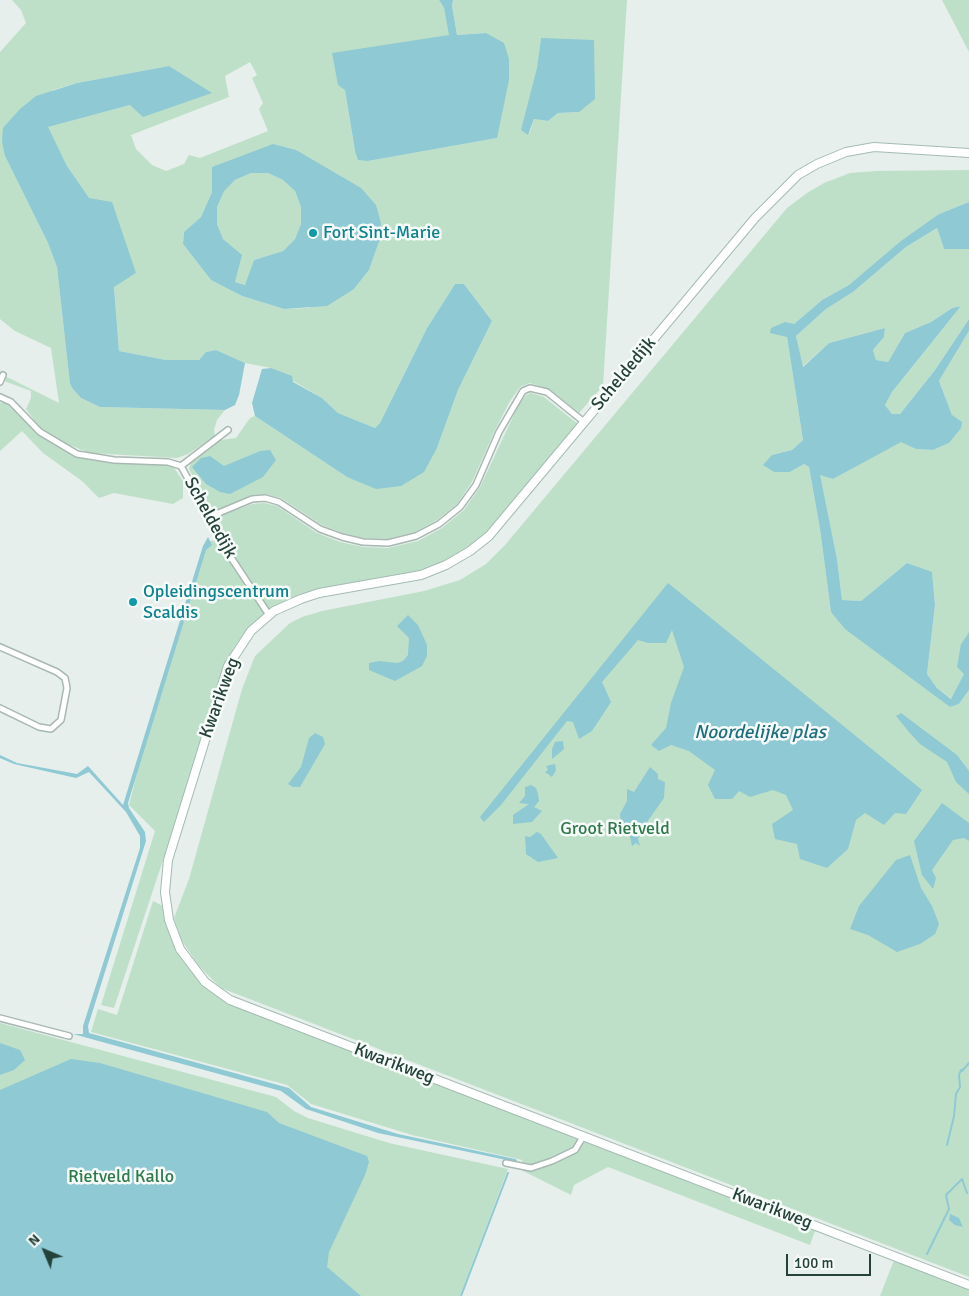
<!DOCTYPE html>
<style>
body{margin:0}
#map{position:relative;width:969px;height:1296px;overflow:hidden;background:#e6efeb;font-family:Signika,sans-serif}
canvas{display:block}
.north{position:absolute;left:20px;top:1226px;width:50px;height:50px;-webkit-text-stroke:4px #f7fbf9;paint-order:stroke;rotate:315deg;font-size:14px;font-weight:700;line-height:20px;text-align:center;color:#24423a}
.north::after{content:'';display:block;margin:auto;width:18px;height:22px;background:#24423a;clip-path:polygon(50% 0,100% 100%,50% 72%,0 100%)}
.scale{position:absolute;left:786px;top:1254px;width:85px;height:22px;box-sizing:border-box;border:2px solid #24423a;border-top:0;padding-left:6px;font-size:15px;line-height:18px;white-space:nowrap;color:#24423a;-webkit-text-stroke:4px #f7fbf9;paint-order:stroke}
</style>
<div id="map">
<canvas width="969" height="1296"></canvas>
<div class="north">N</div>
<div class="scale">100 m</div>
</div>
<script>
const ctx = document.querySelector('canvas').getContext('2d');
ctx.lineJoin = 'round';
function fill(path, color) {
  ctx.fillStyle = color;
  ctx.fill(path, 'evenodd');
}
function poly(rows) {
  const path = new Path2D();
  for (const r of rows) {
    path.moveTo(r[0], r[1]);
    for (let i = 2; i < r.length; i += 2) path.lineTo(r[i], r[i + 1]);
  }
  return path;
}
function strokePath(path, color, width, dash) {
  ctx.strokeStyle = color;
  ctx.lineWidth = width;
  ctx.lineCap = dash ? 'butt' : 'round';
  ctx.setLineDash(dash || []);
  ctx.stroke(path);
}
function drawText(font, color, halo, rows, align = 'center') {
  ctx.font = font + ' Signika,sans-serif';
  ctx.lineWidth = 5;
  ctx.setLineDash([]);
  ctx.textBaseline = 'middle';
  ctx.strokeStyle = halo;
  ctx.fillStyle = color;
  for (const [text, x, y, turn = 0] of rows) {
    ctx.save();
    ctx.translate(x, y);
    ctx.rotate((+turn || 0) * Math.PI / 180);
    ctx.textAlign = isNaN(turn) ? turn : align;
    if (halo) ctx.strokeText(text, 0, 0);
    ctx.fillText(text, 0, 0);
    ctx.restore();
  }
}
fill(poly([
 [12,0,439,0,444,8,450,35,345,90,355,151,368,161,497,138,486,33,457,35,452,6,453,0,627,0,603,386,579,413,549,389,530,383,520,387,510,401,495,430,472,482,457,504,437,520,415,532,387,539,364,538,343,533,322,525,281,498,265,494,252,495,212,512,189,469,191,461,221,440,236,438,250,418,255,416,347,477,437,448,458,390,492,321,464,284,455,284,427,328,380,423,375,428,338,413,322,398,271,368,245,363,216,350,206,352,199,360,166,360,119,351,114,286,136,273,67,166,47,127,130,105,169,66,77,83,53,90,5,156,48,243,57,267,70,384,81,398,100,407,225,410,217,420,214,430,215,436,188,454,177,458,90,453,67,444,40,428,26,409,31,398,31,391,4,381,5,376,59,403,51,348,15,331,0,319,0,52,26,23,21,10],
 [541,38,579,112,558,113,548,121,534,119,529,135],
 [250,62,257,75,252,78,263,103,259,109,268,131,200,158,189,155,184,164,166,171,152,165,136,149,131,135,229,97,225,76],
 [296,150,379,242,369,270,354,289,308,308,284,309,242,296,211,280,183,244,184,232,201,217,212,192,212,167],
 [260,451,206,484,224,467],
 [942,0,969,0,969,52],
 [969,170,969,202,939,214,849,285,822,300,794,324,787,337,803,440,792,450,772,455,790,472,804,464,809,467,820,529,831,612,950,707,959,704,969,690,969,1277,221,988,199,966,182,941,174,918,189,879,242,689,255,656,290,623,302,617,322,611,424,591,460,580,486,564,505,545,787,208,807,193,824,183,850,173,876,171],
 [251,173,268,173,283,180,295,191,301,207,301,224,295,239,283,251,254,260,246,285,235,282,235,251,223,239,217,224,217,207,223,191,235,180],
 [937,228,944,249,969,249,969,319,935,370,900,414,892,414,885,405,892,392,961,306,952,308,931,322,905,333,888,362,876,360,873,350,884,337,885,328,829,343,802,367,796,336,826,309,853,292,906,247],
 [969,331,969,632,961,644,964,674,952,699,937,688,927,674,935,605,932,573,907,563,861,601,842,600,837,559,819,474,833,479,901,441,916,449,933,450,949,443,952,415,939,381],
 [531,393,544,397,578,424,486,533,468,548,444,562,420,572,318,589,284,601,267,612,248,629,237,643,224,665,171,836,114,1008,101,1005,155,831,129,805,158,691,207,542,225,538,214,518,252,504,264,503,277,506,317,533,340,542,363,547,388,548,418,541,442,528,464,510,480,487,518,406,526,395],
 [4,402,18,411,43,437,71,453,85,459,108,463,172,465,183,481,183,498,173,504,114,493,99,498,82,481,43,453,22,431,0,451,0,403],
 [153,901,163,906,172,939,183,961,203,984,228,1003,815,1231,810,1245,608,1167,574,1185,571,1195,523,1171,522,1160,412,1135,311,1104,287,1085,91,1032,98,1009,117,1015],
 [0,1023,276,1097,294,1111,308,1118,389,1143,508,1169,460,1296,0,1296],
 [894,1260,969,1289,969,1296,880,1296]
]), '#bfe0c8');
fill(poly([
 [439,0,453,0,452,6,457,35,486,33,504,43,509,59,509,80,497,138,368,161,358,160,355,151,345,90,338,85,332,53,449,35,444,8],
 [541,38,594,40,595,99,579,112,558,113,548,121,534,119,528,135,521,130,537,68],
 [169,66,212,93,143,117,130,105,48,127,67,166,89,198,112,202,136,273,114,287,119,351,166,360,199,360,206,352,216,350,245,363,239,395,235,405,225,410,100,407,81,398,73,389,70,384,57,267,48,243,5,156,2,142,3,128,20,109,36,96,77,83],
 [273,144,296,150,361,188,376,205,381,223,379,242,369,270,354,289,327,306,284,309,242,296,211,280,183,244,184,232,201,217,212,192,212,167],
 [251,173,268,173,283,180,295,191,301,207,301,224,295,239,283,251,254,260,245,285,235,282,242,255,223,239,217,224,217,207,224,191,235,180],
 [969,202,969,249,944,249,937,228,906,247,853,292,826,309,796,336,803,367,829,343,885,328,884,337,873,350,876,360,888,362,905,333,931,322,952,308,961,306,892,392,885,405,892,414,900,414,935,370,969,319,969,331,939,381,952,415,962,422,961,428,949,443,933,450,916,449,901,442,833,479,820,475,837,559,842,600,861,601,907,563,932,572,935,605,927,674,937,688,951,699,964,674,957,667,961,644,969,632,969,690,959,704,950,707,845,629,831,612,820,529,809,467,804,464,790,472,774,472,763,465,772,455,792,450,803,440,787,337,770,333,771,328,785,322,794,324,822,300,849,285,901,241,939,214],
 [455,284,464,284,492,321,458,390,437,448,424,472,401,486,376,489,347,477,255,416,252,403,262,369,271,368,292,376,293,382,322,398,338,413,375,428,380,423,427,328],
 [270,450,276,460,263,477,230,494,220,492,206,484,192,467,201,458,210,456,224,466,260,451],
 [208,537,212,545,206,550,128,803,129,808,145,832,146,841,88,1026,89,1033,289,1088,311,1107,398,1134,515,1159,517,1160,516,1162,378,1133,306,1109,281,1091,73,1034,83,1034,83,1026,140,848,140,836,126,812,89,772,76,778,14,764,0,758,0,755,17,763,77,774,88,766,123,805,203,546],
 [668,583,922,790,906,814,895,813,884,825,865,813,856,820,848,849,827,868,800,859,797,844,775,839,772,824,793,810,786,795,773,790,750,797,739,791,732,799,715,799,708,785,715,770,689,751,671,745,659,751,651,745,666,728,671,703,684,667,672,630,666,643,648,643,638,640,602,682,611,702,592,731,579,739,573,722,567,721,501,805,484,822,480,817],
 [408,615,418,625,427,645,427,656,422,666,395,681,369,670,369,663,379,661,397,663,403,661,408,655,409,638,397,626],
 [901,713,957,755,969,771,969,794,956,782,947,762,920,744,909,732,896,716],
 [315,733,323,737,325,744,300,787,293,787,288,784,301,767,309,738],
 [563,741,564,749,552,759,552,749,555,742],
 [555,764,556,770,552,777,545,772,548,770,546,766],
 [650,767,658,774,658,779,665,782,664,798,642,829,638,839,640,846,636,843,632,846,630,837,621,823,620,814,627,801,627,789,634,792],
 [531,785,536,788,538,794,539,801,534,807,542,811,532,822,513,824,513,815,529,804,519,803,525,796,525,787],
 [942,803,969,823,969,841,964,838,953,840,932,870,936,878,933,889,922,875,914,841],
 [537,832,541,834,558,858,538,862,526,854,525,836,530,837],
 [910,855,921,888,932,906,939,924,935,934,920,944,897,952,868,935,850,929,859,906,896,860],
 [0,1043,20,1050,25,1060,14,1070,0,1075],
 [71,1059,100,1063,267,1112,279,1123,367,1156,369,1162,365,1175,329,1252,327,1267,361,1296,0,1296,0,1090],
 [950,1214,959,1218,963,1227,955,1225,949,1220]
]), '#8ec9d4');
strokePath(poly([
 [947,1145,954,1116,956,1094,960,1087,959,1075,961,1070,962,1071,969,1063],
 [927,1254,949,1209,946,1195,962,1179,967,1193],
 [461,1296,508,1173]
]), '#8ec9d4', 2);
const street = poly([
 [0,382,3,375],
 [0,397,11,402,40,432,77,454,114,460,168,462,181,466,230,556,269,615],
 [181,466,228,430],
 [209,517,252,499,265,498,279,502,320,529,342,537,363,542,388,543,416,536,439,524,460,507,476,485,499,432,523,391,530,388,547,392,584,422],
 [0,647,57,672,65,678,67,688,61,720,51,729,39,727,0,708],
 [0,1018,69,1036],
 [506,1163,531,1168,552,1161,575,1150,583,1137]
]);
const secondary = poly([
 [969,153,874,147,846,152,817,164,798,175,755,218,489,536,470,551,446,565,421,575,319,593,301,599,274,611,251,631,228,666,168,860,165,892,169,920,180,949,205,982,230,1000,969,1285]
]);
strokePath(street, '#a8b8b2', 8);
strokePath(secondary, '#a4bbb3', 10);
strokePath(street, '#fff', 5);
strokePath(secondary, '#fff', 8);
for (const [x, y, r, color] of [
 [313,233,5,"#0f9aa8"],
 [133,602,5,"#0f9aa8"]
]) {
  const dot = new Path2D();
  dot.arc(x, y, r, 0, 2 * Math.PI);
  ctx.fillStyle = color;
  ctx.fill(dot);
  strokePath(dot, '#f7fbf9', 2);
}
drawText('18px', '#0d838f', '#f7fbf9', [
 ["Fort Sint-Marie",323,233],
 ["Opleidingscentrum",143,592],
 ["Scaldis",143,613]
], 'left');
drawText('18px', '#24423a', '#f7fbf9', [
 ["Scheldedijk",624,374,-50],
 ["Scheldedijk",210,518,61],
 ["Kwarikweg",220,698,-70],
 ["Kwarikweg",394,1064,21],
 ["Kwarikweg",772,1209,21]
]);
drawText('18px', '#2d7a4b', '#f7fbf9', [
 ["Groot Rietveld",615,829],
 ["Rietveld Kallo",121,1177]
]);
drawText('italic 19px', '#1c6f80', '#f7fbf9', [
 ["Noordelijke plas",760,733]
]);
</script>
